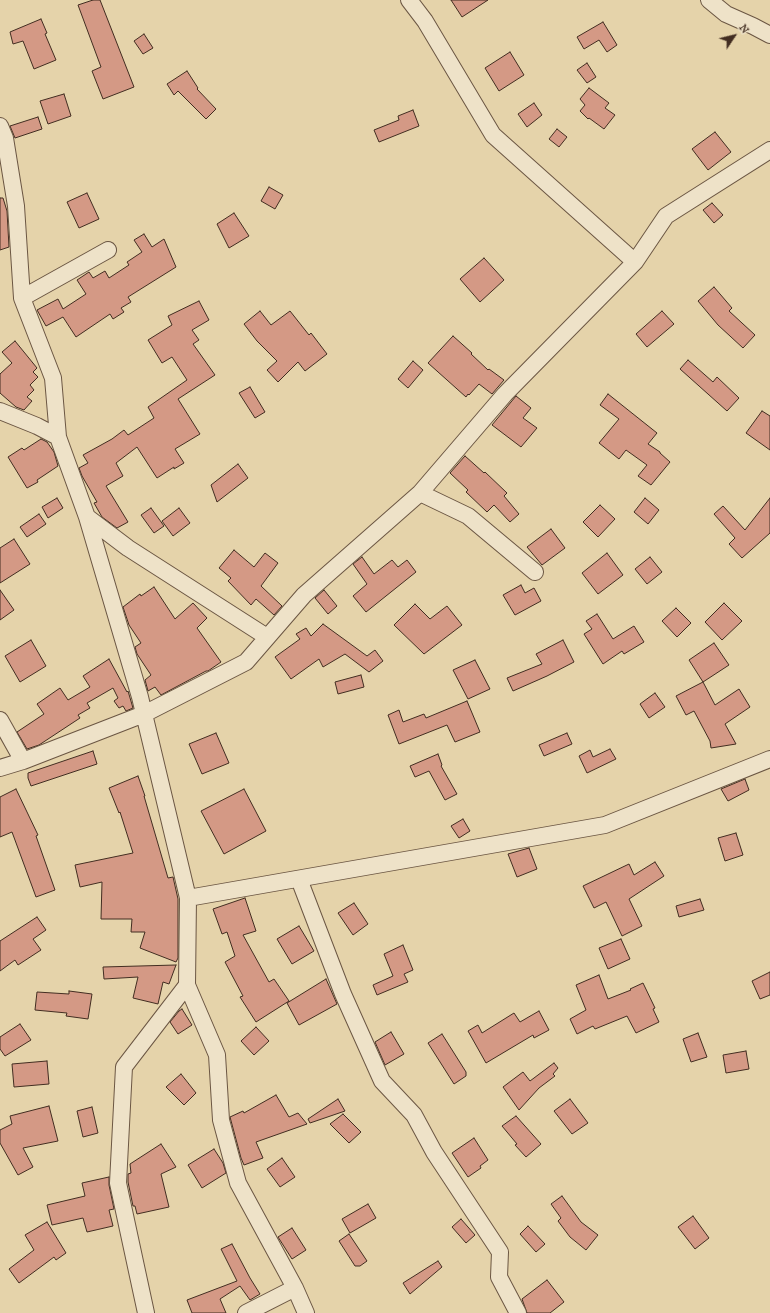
<!DOCTYPE html>
<style>
body{margin:0}
#map{position:relative;width:770px;height:1313px;overflow:hidden;background:#e5d3aa;font-family:"IM FELL French Canon",serif}
canvas{display:block}
.north{position:absolute;left:714px;top:16px;width:40px;height:40px;-webkit-text-stroke:3px #eee2c8;paint-order:stroke;rotate:55deg;font-size:11px;font-weight:700;line-height:16px;text-align:center;color:#422d21}
.north::after{content:'';display:block;margin:auto;width:14px;height:18px;background:#422d21;clip-path:polygon(50% 0,100% 100%,50% 72%,0 100%)}
</style>
<div id="map">
<canvas width="770" height="1313"></canvas>
<div class="north">N</div>
</div>
<script>
const ctx = document.querySelector('canvas').getContext('2d');
ctx.lineJoin = 'round';
function fill(path, color) {
  ctx.fillStyle = color;
  ctx.fill(path, 'evenodd');
}
function poly(rows) {
  const path = new Path2D();
  for (const r of rows) {
    path.moveTo(r[0], r[1]);
    for (let i = 2; i < r.length; i += 2) path.lineTo(r[i], r[i + 1]);
  }
  return path;
}
function strokePath(path, color, width, dash) {
  ctx.strokeStyle = color;
  ctx.lineWidth = width;
  ctx.lineCap = dash ? 'butt' : 'round';
  ctx.setLineDash(dash || []);
  ctx.stroke(path);
}
const building = poly([
 [93,0,100,0,134,87,103,99,92,71,101,67,78,5,93,0],
 [451,0,488,0,462,17,451,0],
 [41,19,47,33,45,34,56,60,34,69,23,41,13,44,10,32,41,19],
 [603,22,617,45,607,52,599,40,584,49,577,37,603,22],
 [144,34,153,48,143,54,134,41,144,34],
 [510,52,524,75,499,91,485,68,510,52],
 [587,63,596,77,587,83,577,70,587,63],
 [187,71,198,88,197,89,216,109,206,119,178,91,174,95,167,84,187,71],
 [589,88,609,103,605,108,615,115,604,129,589,118,588,119,580,111,585,105,580,99,589,88],
 [64,94,71,116,48,124,40,101,64,94],
 [534,103,542,115,527,127,518,114,534,103],
 [413,110,419,126,379,142,374,130,399,120,398,116,413,110],
 [38,117,42,129,15,138,10,126,38,117],
 [557,129,567,137,559,147,549,139,557,129],
 [715,132,731,152,708,170,692,149,715,132],
 [269,187,283,195,275,209,261,201,269,187],
 [87,193,99,219,79,228,67,202,87,193],
 [0,198,3,198,7,211,9,247,0,250,0,198],
 [712,203,723,215,714,223,703,210,712,203],
 [234,213,249,236,229,248,217,224,234,213],
 [144,234,152,247,164,239,176,267,128,297,131,302,121,308,124,312,113,319,110,314,76,337,63,317,46,326,37,310,58,299,63,309,86,294,77,280,89,272,93,278,105,271,109,278,129,265,127,262,142,252,134,240,144,234],
 [484,258,504,280,480,302,460,279,484,258],
 [714,287,732,308,729,311,755,335,743,348,718,325,698,301,714,287],
 [199,301,209,320,192,330,199,340,193,344,215,375,178,399,200,434,175,449,184,463,174,469,174,467,157,478,137,447,116,463,123,476,106,486,128,522,117,528,102,517,94,503,97,502,82,476,79,468,88,463,83,455,112,439,124,430,128,435,154,418,148,407,187,380,172,357,162,363,148,340,172,325,168,316,199,301],
 [260,311,271,325,290,311,309,335,311,333,327,354,305,371,298,362,278,382,267,370,277,361,257,341,244,324,260,311],
 [662,311,674,324,647,347,636,334,662,311],
 [453,336,472,353,471,354,488,370,489,369,504,380,492,394,479,384,469,395,468,394,466,397,428,363,453,336],
 [15,341,37,368,33,372,38,377,30,385,34,390,27,397,32,401,24,410,16,407,0,393,0,374,12,363,2,352,15,341],
 [688,360,713,382,717,377,739,398,727,411,680,369,688,360],
 [413,361,423,370,408,388,398,379,413,361],
 [250,387,265,412,255,418,239,393,250,387],
 [608,394,657,433,648,444,660,452,660,453,670,462,651,485,638,476,647,465,626,450,619,459,599,443,619,419,600,405,608,394],
 [516,396,531,408,523,418,537,428,521,447,492,425,516,396],
 [762,411,770,416,770,450,746,433,762,411],
 [41,439,47,442,54,452,58,466,37,480,38,482,27,488,8,457,22,448,24,450,41,439],
 [465,456,484,473,485,472,507,493,504,496,519,514,510,522,494,505,487,512,466,492,468,490,450,473,465,456],
 [238,464,248,478,217,502,211,485,238,464],
 [57,498,63,508,48,518,42,507,57,498],
 [645,498,659,510,648,524,634,512,645,498],
 [770,498,770,533,742,558,729,544,735,538,714,514,723,506,745,530,770,498],
 [600,505,615,519,598,537,583,522,600,505],
 [151,508,164,526,154,533,141,515,151,508],
 [179,508,190,523,173,536,162,521,179,508],
 [39,514,46,524,27,537,20,527,39,514],
 [551,529,565,548,542,565,527,547,551,529],
 [14,539,30,564,0,583,0,548,14,539],
 [234,550,254,567,265,553,278,563,261,586,282,606,274,615,256,599,251,605,228,581,231,578,219,568,234,550],
 [607,553,623,575,598,594,582,573,607,553],
 [362,557,374,574,392,560,398,567,407,560,416,572,366,612,353,596,367,584,353,564,362,557],
 [650,557,662,572,647,584,635,569,650,557],
 [521,585,525,593,534,588,541,601,515,615,503,595,521,585],
 [154,587,175,619,193,603,207,618,197,628,221,662,208,671,206,671,161,695,155,687,148,691,145,680,151,675,137,654,135,647,141,643,129,625,123,607,140,594,141,596,154,587],
 [0,590,14,610,0,620,0,590],
 [324,590,337,606,328,614,315,598,324,590],
 [724,603,742,621,722,640,705,622,724,603],
 [415,604,430,619,447,606,462,625,424,654,394,625,415,604],
 [676,608,691,623,677,637,662,621,676,608],
 [597,614,613,639,634,626,644,642,624,654,622,651,603,664,584,634,592,629,586,621,597,614],
 [323,624,367,656,375,650,383,661,369,672,345,654,323,667,319,659,291,679,275,657,300,639,296,634,306,628,311,636,323,624],
 [31,640,46,666,20,682,5,656,31,640],
 [563,640,574,662,547,676,513,691,507,678,542,664,536,654,563,640],
 [714,643,729,665,703,682,689,660,714,643],
 [109,659,127,692,128,691,133,708,126,711,123,706,119,708,114,701,118,698,113,688,87,703,90,708,78,715,80,718,39,745,27,749,17,732,44,714,37,704,60,688,68,700,90,687,83,676,109,659],
 [475,660,490,689,468,699,453,670,475,660],
 [361,675,364,687,338,694,335,682,361,675],
 [703,682,715,705,739,689,750,707,725,724,736,744,711,748,710,741,694,711,686,715,676,696,703,682],
 [655,693,665,707,649,718,640,704,655,693],
 [467,701,480,732,455,742,447,725,399,744,388,715,399,710,403,722,424,714,426,718,467,701],
 [216,733,229,763,202,774,189,744,216,733],
 [567,733,572,744,544,756,539,745,567,733],
 [610,749,616,759,587,773,579,756,590,750,593,757,610,749],
 [93,751,97,764,31,786,28,778,28,773,93,751],
 [438,754,442,765,441,766,457,794,445,800,429,771,415,777,410,766,438,754],
 [138,776,145,796,144,796,168,878,173,877,178,899,178,958,176,962,140,948,145,932,131,932,132,919,101,919,102,882,80,887,75,865,133,853,120,812,119,813,109,788,138,776],
 [745,779,749,790,728,801,721,789,745,779],
 [16,789,38,835,36,836,55,890,36,897,12,832,0,837,0,797,16,789],
 [244,789,266,831,224,854,201,811,244,789],
 [463,819,470,831,459,838,451,826,463,819],
 [736,833,743,855,725,861,718,838,736,833],
 [529,848,537,869,517,877,508,854,529,848],
 [655,862,664,876,629,899,642,926,622,936,606,902,594,908,583,886,629,864,634,875,655,862],
 [245,898,256,931,243,935,269,982,274,979,289,1001,256,1022,240,997,243,996,225,962,235,956,227,932,222,934,213,909,245,898],
 [700,899,704,910,679,917,676,906,700,899],
 [354,903,368,924,353,935,338,913,354,903],
 [37,917,46,930,33,939,41,950,18,965,15,960,0,971,0,941,37,917],
 [299,926,314,951,292,964,277,939,299,926],
 [621,939,630,959,608,969,599,948,621,939],
 [403,945,413,970,404,974,408,982,377,995,373,985,393,976,384,954,403,945],
 [176,965,169,984,163,982,158,1004,133,998,138,977,104,979,103,967,176,965],
 [770,972,770,995,760,999,752,981,770,972],
 [599,975,608,999,631,990,630,989,643,983,655,1008,653,1009,659,1022,636,1033,627,1016,595,1029,593,1026,577,1034,570,1019,586,1010,576,985,599,975],
 [326,979,337,1004,299,1025,287,1003,326,979],
 [69,991,92,994,88,1019,66,1016,67,1013,35,1010,37,992,69,994,69,991],
 [182,1009,192,1025,178,1034,170,1022,179,1011,182,1009],
 [539,1011,549,1030,534,1038,533,1035,486,1063,468,1031,478,1025,482,1033,514,1013,520,1022,539,1011],
 [20,1024,31,1040,5,1056,0,1049,0,1037,20,1024],
 [256,1027,269,1041,254,1055,241,1041,256,1027],
 [391,1032,404,1054,385,1065,375,1042,391,1032],
 [698,1033,707,1057,691,1062,683,1039,698,1033],
 [442,1034,466,1072,466,1076,454,1084,428,1043,442,1034],
 [746,1051,749,1069,726,1073,723,1055,746,1051],
 [47,1061,49,1084,14,1087,12,1064,47,1061],
 [554,1063,558,1068,553,1074,555,1076,539,1088,519,1110,503,1087,523,1072,530,1081,554,1063],
 [181,1074,196,1093,184,1105,166,1087,181,1074],
 [276,1095,289,1117,298,1113,307,1124,256,1142,263,1158,244,1165,241,1158,230,1117,243,1111,244,1113,276,1095],
 [338,1099,345,1111,310,1123,308,1119,338,1099],
 [570,1099,588,1123,572,1134,554,1111,570,1099],
 [49,1106,58,1141,23,1148,33,1167,18,1175,0,1143,0,1130,12,1124,10,1116,49,1106],
 [92,1107,98,1133,83,1137,77,1111,92,1107],
 [343,1114,361,1132,349,1143,330,1124,343,1114],
 [516,1116,541,1144,526,1157,515,1145,517,1144,502,1126,516,1116],
 [474,1138,488,1160,480,1166,481,1168,468,1177,452,1153,474,1138],
 [161,1144,176,1167,161,1174,169,1207,137,1214,135,1206,133,1206,128,1182,128,1174,131,1173,130,1164,161,1144],
 [214,1149,223,1163,226,1173,202,1188,188,1165,214,1149],
 [282,1158,295,1177,280,1187,267,1169,282,1158],
 [109,1177,109,1185,114,1209,109,1210,113,1226,87,1232,83,1218,52,1225,47,1205,85,1196,82,1183,109,1177],
 [562,1196,581,1222,598,1235,586,1250,570,1237,558,1221,561,1218,551,1204,562,1196],
 [368,1204,376,1218,350,1233,342,1219,368,1204],
 [693,1216,709,1238,695,1249,678,1227,693,1216],
 [461,1219,475,1235,466,1243,452,1227,461,1219],
 [47,1222,66,1253,56,1260,54,1257,19,1283,9,1269,34,1250,25,1235,47,1222],
 [528,1226,545,1244,536,1252,520,1234,528,1226],
 [292,1228,306,1250,292,1259,278,1237,292,1228],
 [349,1234,367,1261,360,1266,355,1266,339,1241,349,1234],
 [232,1244,250,1278,260,1294,250,1300,240,1286,220,1299,226,1313,192,1313,187,1300,237,1281,221,1249,232,1244],
 [438,1261,442,1267,410,1294,403,1283,438,1261],
 [547,1280,564,1302,550,1313,527,1313,522,1299,547,1280]
]);
fill(building, '#d49985');
strokePath(building, '#422d21', 1);
const street = poly([
 [409,0,425,21,493,135,635,262],
 [709,0,726,14,753,26,770,35],
 [0,126,5,138,16,206,22,298,53,378,58,437,87,517,140,697,188,898,605,825,770,759],
 [22,298,108,250],
 [0,411,37,426,58,437],
 [420,493,468,516,535,572],
 [87,517,128,548,267,637],
 [0,720,23,761],
 [0,768,23,761,144,714,246,662,304,595,420,493,505,394,635,262,666,216,770,150],
 [299,879,343,994,382,1081,414,1115,434,1152,500,1252,499,1277,518,1313],
 [187,985,217,1055,221,1120,238,1183,295,1288,306,1313],
 [146,1313,118,1183,124,1067,187,985,188,898],
 [246,1313,295,1288]
]);
strokePath(street, '#6b5643', 18);
strokePath(street, '#eee2c8', 16);
</script>
